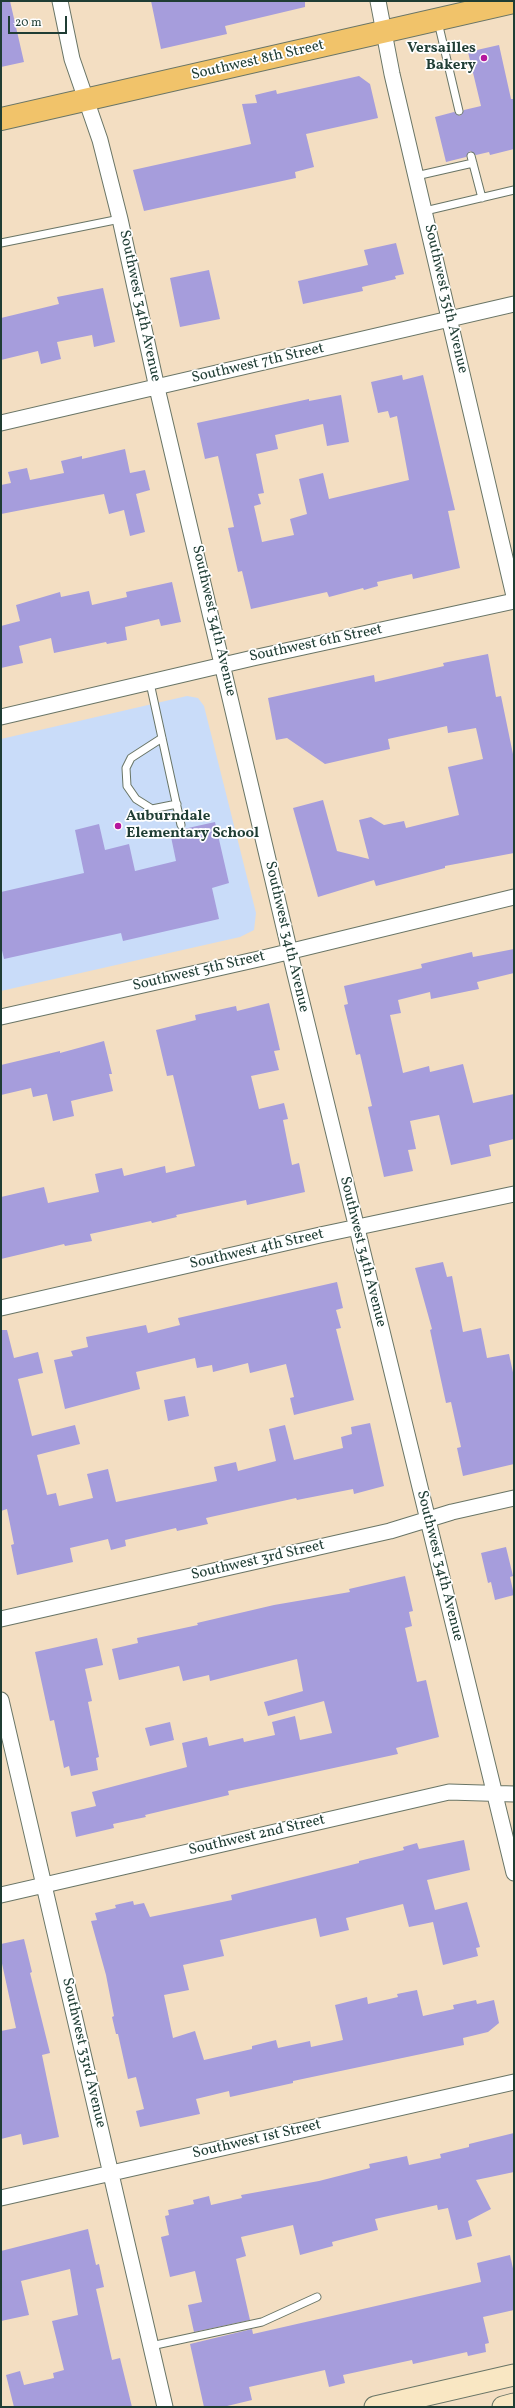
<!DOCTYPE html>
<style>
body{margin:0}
#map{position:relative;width:515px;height:2408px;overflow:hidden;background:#f3dec2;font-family:Vollkorn,serif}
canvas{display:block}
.frame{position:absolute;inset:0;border:2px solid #1f3d34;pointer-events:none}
.scale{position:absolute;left:8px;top:16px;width:59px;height:18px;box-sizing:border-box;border:2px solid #1f3d34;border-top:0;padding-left:5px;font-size:12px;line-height:14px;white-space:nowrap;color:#1f3d34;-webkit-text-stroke:3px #fff;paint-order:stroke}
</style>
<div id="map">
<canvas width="515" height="2408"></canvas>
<div class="frame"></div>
<div class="scale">20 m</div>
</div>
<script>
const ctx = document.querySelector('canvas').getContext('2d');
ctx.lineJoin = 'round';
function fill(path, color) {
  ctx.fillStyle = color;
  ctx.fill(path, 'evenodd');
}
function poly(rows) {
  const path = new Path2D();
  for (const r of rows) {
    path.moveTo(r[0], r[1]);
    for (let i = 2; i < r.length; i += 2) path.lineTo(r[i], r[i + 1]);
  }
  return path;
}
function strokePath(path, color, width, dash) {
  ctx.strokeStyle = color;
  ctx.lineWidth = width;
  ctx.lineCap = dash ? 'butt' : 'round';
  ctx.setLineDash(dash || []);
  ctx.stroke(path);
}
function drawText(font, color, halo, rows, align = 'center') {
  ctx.font = font + ' Vollkorn,serif';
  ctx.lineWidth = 3.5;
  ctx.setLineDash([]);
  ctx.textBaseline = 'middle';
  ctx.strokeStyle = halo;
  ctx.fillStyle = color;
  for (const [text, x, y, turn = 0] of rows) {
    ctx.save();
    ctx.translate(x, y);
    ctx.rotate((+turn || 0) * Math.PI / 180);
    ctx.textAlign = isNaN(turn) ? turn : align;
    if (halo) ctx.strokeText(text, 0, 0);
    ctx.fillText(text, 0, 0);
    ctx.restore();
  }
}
fill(poly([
 [187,696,198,698,204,706,256,913,254,930,240,937,1,991,1,739]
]), '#c9dcf9');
fill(poly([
 [1,1,10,1,24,62,1,67],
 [151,1,305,1,305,7,225,26,227,34,161,49],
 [499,45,511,99,514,99,514,149,490,155,489,152,476,155,470,151,466,157,446,162,435,117,454,112,460,116,464,110,481,106,468,52],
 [359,76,370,84,378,118,306,134,314,167,295,172,296,178,144,211,133,170,251,144,242,104,257,103,255,95,276,90,277,94],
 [396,243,404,274,395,276,396,279,362,287,363,291,303,304,298,281,368,265,364,250],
 [209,270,220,319,180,327,170,278],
 [103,288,115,342,94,347,92,335,57,342,61,359,41,364,38,351,1,360,1,318,59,304,57,297],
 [402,375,403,380,423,375,455,510,448,511,460,568,413,579,412,574,377,582,378,586,364,590,363,588,329,597,327,592,251,609,242,571,238,572,228,528,234,527,218,456,205,459,197,423,309,399,309,401,341,395,349,442,327,446,323,424,275,435,278,449,256,454,264,493,258,494,261,504,254,506,262,542,294,535,290,519,307,514,299,479,323,473,329,499,409,480,397,416,390,418,388,411,378,413,371,382],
 [125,449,130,473,145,470,150,490,136,494,145,532,130,536,124,510,109,514,104,494,1,514,1,485,11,483,8,472,27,468,30,480,64,473,61,461,82,456,82,459],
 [172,582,181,622,161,626,159,619,125,627,127,640,107,644,106,642,54,653,51,638,19,646,23,663,1,668,1,626,20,621,16,605,60,592,61,597,89,591,92,605,127,597,126,592],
 [488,654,496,697,501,696,514,759,514,853,445,866,445,868,376,886,374,880,318,897,293,808,323,800,337,851,369,859,359,820,371,817,384,825,404,821,406,828,459,815,448,767,483,759,476,728,448,733,447,726,388,739,390,749,325,764,287,738,276,740,268,698,374,675,375,682,444,666,443,663],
 [215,822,229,883,212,888,219,919,123,941,121,933,4,959,1,946,1,892,84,873,75,830,99,824,105,850,129,844,135,871,176,861,170,832],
 [514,949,514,973,477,982,479,989,469,991,431,999,430,992,398,1000,401,1013,390,1015,403,1073,429,1066,430,1072,463,1064,473,1103,514,1094,514,1139,489,1145,491,1156,451,1165,439,1115,410,1121,416,1149,408,1150,413,1171,384,1177,368,1107,372,1106,360,1054,356,1055,344,1005,348,1004,344,986,422,968,421,964,472,952,473,957],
 [269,1003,280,1050,274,1051,279,1070,251,1076,259,1109,284,1103,288,1119,283,1120,292,1165,299,1163,305,1192,247,1205,246,1200,176,1215,177,1217,152,1223,151,1221,90,1234,92,1241,65,1246,64,1244,1,1259,1,1197,44,1187,48,1203,99,1192,95,1174,122,1168,124,1176,165,1166,166,1173,195,1166,173,1075,167,1076,156,1030,196,1020,195,1015,236,1006,237,1011],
 [104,1041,112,1074,109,1074,113,1091,71,1101,74,1116,53,1121,47,1094,33,1097,31,1088,1,1095,1,1065,60,1051,60,1053],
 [443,1262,447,1277,452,1276,463,1332,481,1328,487,1358,509,1354,514,1377,514,1464,463,1476,457,1448,461,1447,451,1402,446,1403,430,1330,432,1329,415,1268],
 [337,1282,343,1308,336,1310,341,1328,336,1329,354,1400,294,1415,290,1398,294,1397,286,1364,250,1373,248,1363,213,1372,212,1365,197,1368,195,1358,136,1372,140,1389,65,1409,54,1360,73,1356,71,1351,88,1347,86,1337,146,1325,148,1333,180,1325,178,1318],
 [1,1330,7,1330,14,1358,38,1352,43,1373,18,1379,32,1436,75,1425,80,1444,37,1455,47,1495,56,1493,59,1506,93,1498,87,1474,108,1469,116,1502,217,1481,214,1467,236,1462,238,1471,276,1461,269,1429,285,1425,294,1460,343,1448,341,1437,352,1434,351,1427,370,1423,384,1486,354,1494,353,1489,297,1500,296,1498,206,1518,208,1524,177,1531,176,1528,125,1540,126,1546,111,1550,108,1539,70,1548,73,1562,17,1575,11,1545,14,1544,7,1509,1,1511],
 [185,1396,189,1416,168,1421,164,1400],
 [506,1547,513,1576,510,1577,514,1595,495,1600,491,1582,488,1583,481,1553],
 [405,1576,413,1611,409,1612,412,1626,405,1628,417,1682,426,1680,439,1737,396,1748,398,1754,228,1791,229,1795,145,1815,146,1817,113,1824,114,1828,76,1837,71,1812,96,1806,92,1792,187,1767,182,1743,207,1737,209,1746,243,1738,244,1742,275,1735,272,1722,295,1716,300,1740,332,1733,324,1701,268,1716,264,1702,303,1691,297,1659,210,1681,209,1675,183,1681,179,1666,119,1680,112,1649,138,1643,137,1638,198,1625,197,1623,274,1605,350,1592,349,1589],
 [97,1638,103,1665,85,1669,92,1701,88,1702,99,1757,96,1758,98,1770,71,1776,69,1766,64,1768,54,1720,50,1721,35,1652],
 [170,1722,174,1740,150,1746,145,1728],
 [464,1840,470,1870,427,1880,435,1910,467,1902,480,1947,476,1948,478,1956,443,1965,433,1922,409,1927,403,1904,346,1918,349,1930,320,1937,316,1918,220,1940,224,1956,183,1965,189,1990,164,1995,173,2038,195,2031,204,2060,252,2049,252,2046,276,2040,278,2048,310,2041,311,2047,343,2040,335,2005,367,1997,368,2004,398,1997,397,1994,417,1990,423,2016,454,2009,453,2005,476,2000,477,2004,494,2000,499,2023,488,2032,463,2038,464,2045,293,2081,293,2083,230,2097,229,2091,196,2099,200,2114,140,2127,136,2111,144,2109,136,2077,128,2079,118,2034,116,2034,112,2017,114,2016,106,1975,91,1921,97,1920,95,1913,116,1908,115,1905,133,1901,134,1905,144,1903,150,1917,232,1900,231,1895,359,1863,359,1861,404,1850,403,1847,417,1843,419,1849],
 [24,1939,32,1972,30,1973,50,2053,42,2055,59,2137,23,2145,21,2134,1,2139,1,2031,16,2028,1,1959,1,1944],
 [514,2133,514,2172,476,2180,491,2209,468,2221,472,2236,456,2240,448,2208,438,2210,437,2205,375,2219,378,2230,332,2242,333,2246,300,2255,293,2225,241,2237,246,2256,236,2259,250,2320,194,2332,188,2305,202,2302,195,2271,170,2277,161,2237,169,2235,165,2216,169,2215,168,2210,194,2204,193,2200,209,2196,211,2205,242,2198,241,2195,319,2181,370,2168,369,2164,407,2156,409,2165,441,2158,440,2154,469,2147,469,2144],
 [88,2229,96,2265,99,2264,104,2287,96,2289,112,2360,120,2358,132,2407,14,2407,6,2375,20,2371,24,2385,54,2378,53,2373,64,2370,52,2321,78,2315,70,2269,21,2281,29,2315,1,2321,1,2251],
 [510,2255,514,2273,514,2310,483,2317,489,2343,485,2344,486,2352,468,2356,467,2352,413,2364,412,2360,343,2375,345,2383,329,2387,325,2370,249,2387,252,2400,223,2407,204,2407,190,2344,252,2329,253,2334,481,2282,477,2263]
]), '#a69ddc');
const service = poly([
 [438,22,459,111],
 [471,156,482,198],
 [416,176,473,163],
 [425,211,514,190],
 [1,243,120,219],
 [150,683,181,825],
 [162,738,131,758,126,768,127,786,136,799,152,809,177,804],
 [151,2346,262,2322,317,2297]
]);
const minor = poly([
 [60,1,72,59,100,140,120,219,157,388,295,974,514,1873],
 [378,1,392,74,514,596],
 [1,423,514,304],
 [1,717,253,658,514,601],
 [1,1017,263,958,514,897],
 [1,1308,320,1235,514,1194],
 [1,1619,390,1531,452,1512,514,1498],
 [1,1700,165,2407],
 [1,1895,449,1792,514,1794],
 [1,2198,514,2082]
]);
const secondary = poly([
 [375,2407,514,2375],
 [503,2407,514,2404]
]);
const primary = poly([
 [1,119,514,2]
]);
strokePath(service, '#697566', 9);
strokePath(minor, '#697566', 17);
strokePath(secondary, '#697566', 23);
strokePath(primary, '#697566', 24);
strokePath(service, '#fff', 7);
strokePath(minor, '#fff', 15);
strokePath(secondary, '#f9e7c3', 21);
strokePath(primary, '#f1c36a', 22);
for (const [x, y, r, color] of [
 [484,58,4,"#b5179e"],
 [118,826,4,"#b5179e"]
]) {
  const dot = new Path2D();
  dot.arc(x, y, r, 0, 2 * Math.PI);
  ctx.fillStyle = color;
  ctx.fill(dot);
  strokePath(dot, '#fff', 1.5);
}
drawText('bold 15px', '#1f3d34', '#fff', [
 ["Versailles",476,49],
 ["Bakery",476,66],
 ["Auburndale",126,817,"left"],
 ["Elementary School",126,834,"left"]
], 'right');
drawText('15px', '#1f3d34', '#fff', [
 ["Southwest 8th Street",258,61,-13],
 ["Southwest 35th Avenue",445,299,77],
 ["Southwest 34th Avenue",139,306,78],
 ["Southwest 7th Street",258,364,-13],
 ["Southwest 34th Avenue",213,621,77],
 ["Southwest 6th Street",316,644,-12],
 ["Southwest 34th Avenue",286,937,77],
 ["Southwest 5th Street",199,972,-13],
 ["Southwest 4th Street",257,1250,-13],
 ["Southwest 34th Avenue",362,1252,76],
 ["Southwest 3rd Street",258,1561,-13],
 ["Southwest 34th Avenue",439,1566,76],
 ["Southwest 2nd Street",257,1836,-13],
 ["Southwest 33rd Avenue",83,2053,77],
 ["Southwest 1st Street",257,2140,-13]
]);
</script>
